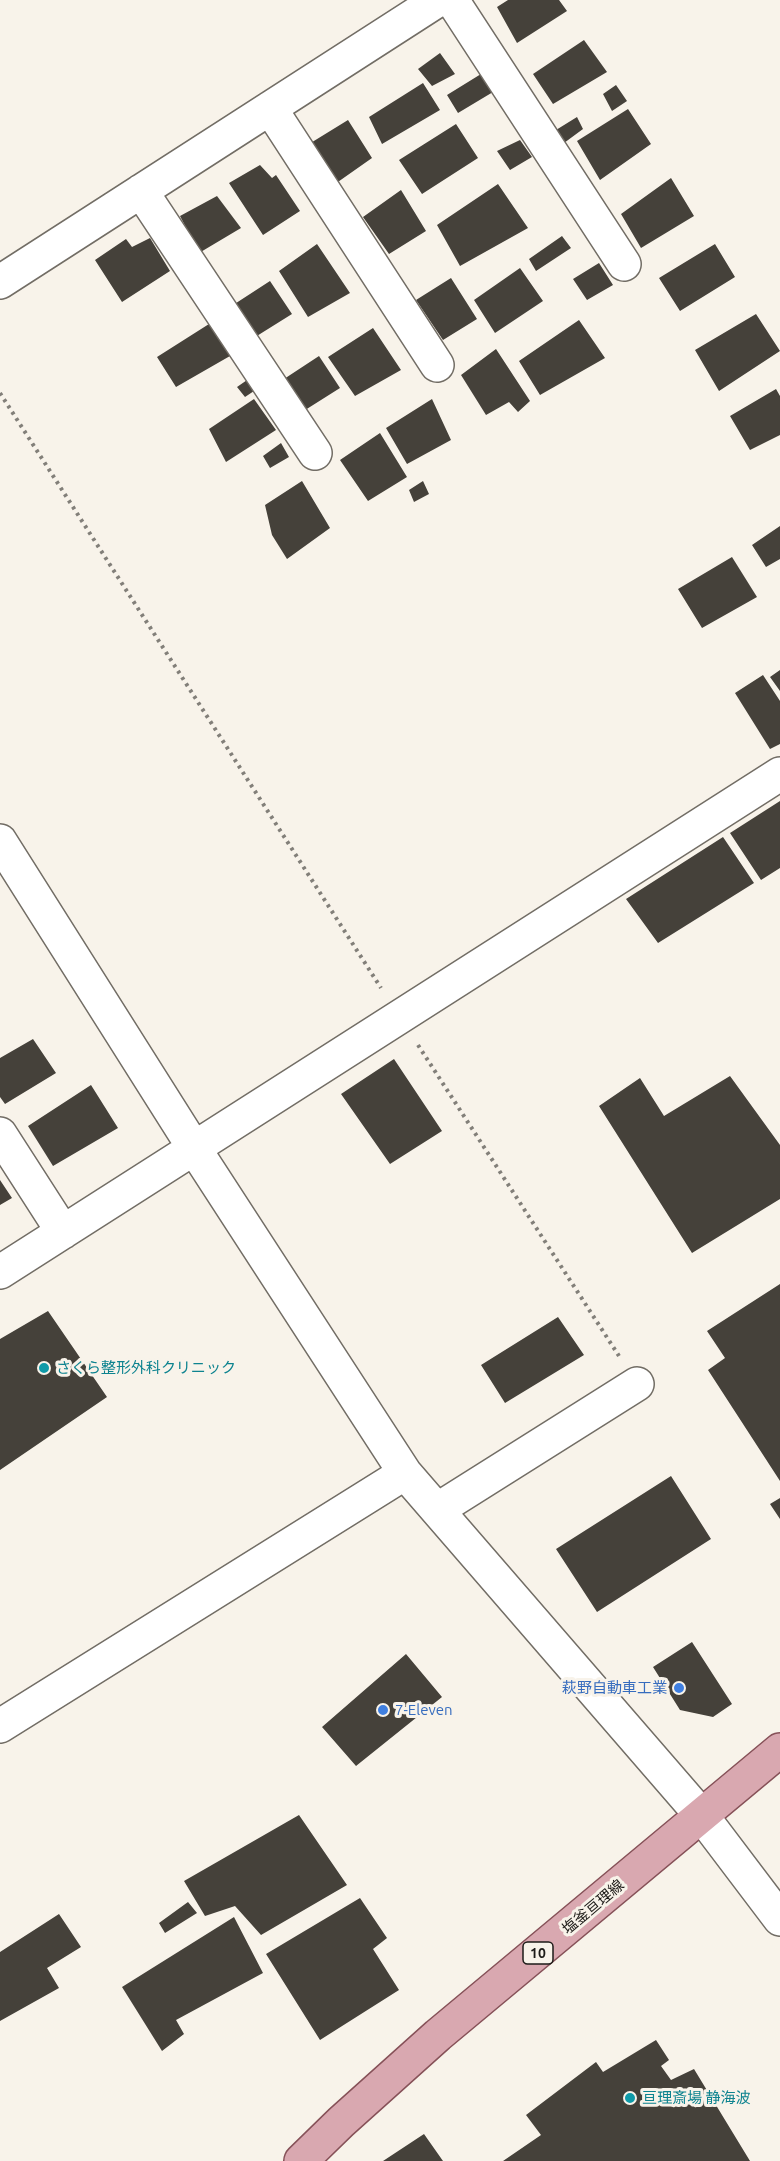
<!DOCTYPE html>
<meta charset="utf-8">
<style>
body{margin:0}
canvas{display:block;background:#f8f3ea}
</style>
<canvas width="780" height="2161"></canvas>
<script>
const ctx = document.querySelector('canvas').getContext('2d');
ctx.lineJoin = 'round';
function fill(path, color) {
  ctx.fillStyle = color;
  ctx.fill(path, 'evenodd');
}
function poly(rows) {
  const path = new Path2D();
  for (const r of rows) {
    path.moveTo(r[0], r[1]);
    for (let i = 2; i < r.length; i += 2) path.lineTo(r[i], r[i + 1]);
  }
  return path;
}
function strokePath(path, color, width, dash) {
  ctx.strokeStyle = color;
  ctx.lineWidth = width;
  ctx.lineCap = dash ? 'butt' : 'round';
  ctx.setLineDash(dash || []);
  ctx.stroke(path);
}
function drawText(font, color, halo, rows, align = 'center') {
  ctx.font = font + ' Ubuntu,"Noto Sans JP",sans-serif';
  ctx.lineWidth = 6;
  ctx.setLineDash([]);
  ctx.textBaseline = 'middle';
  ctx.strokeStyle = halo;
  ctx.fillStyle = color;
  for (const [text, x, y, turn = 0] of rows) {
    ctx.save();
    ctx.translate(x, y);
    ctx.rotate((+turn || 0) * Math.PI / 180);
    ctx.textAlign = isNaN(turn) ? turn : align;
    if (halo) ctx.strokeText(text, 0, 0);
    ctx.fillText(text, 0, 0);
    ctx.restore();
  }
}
fill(poly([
 [508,0,559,0,567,11,517,43,497,7],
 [584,40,607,72,553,104,533,74],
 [440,53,455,74,432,86,418,69],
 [481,74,493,92,458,113,447,95],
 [423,83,440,110,382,144,369,117],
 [616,85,627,101,612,111,603,94],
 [628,109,651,144,600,180,577,141],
 [577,117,583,129,564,143,556,130],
 [348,120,372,158,335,184,309,144],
 [456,124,478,158,422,194,399,160],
 [520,140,532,157,510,170,497,151],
 [260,165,272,178,276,175,300,211,263,235,229,183],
 [671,178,694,216,641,248,621,214],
 [498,184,528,228,460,266,437,225],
 [401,190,426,231,389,254,363,217],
 [217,196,241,228,199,253,180,216],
 [562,236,571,248,536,271,529,259],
 [150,238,170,271,122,302,95,260,126,239,132,247],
 [317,244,350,293,308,317,279,271],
 [715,244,735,277,680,311,659,278],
 [599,263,613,285,587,300,573,279],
 [520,268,543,301,495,333,474,300],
 [451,278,477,319,443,340,416,300],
 [270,281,292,314,252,339,230,307],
 [756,314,780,351,719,391,695,350],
 [579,320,605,358,540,395,519,361],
 [209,324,230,356,176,387,157,357],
 [373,328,401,370,355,396,328,357],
 [496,349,530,401,518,412,509,402,486,415,461,375],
 [319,356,340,388,302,412,284,379],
 [250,378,257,389,245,397,237,387],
 [776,389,780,396,780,435,750,450,730,416],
 [254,399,276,430,226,462,209,429],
 [432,399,451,440,407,464,386,428],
 [380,433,407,477,368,501,340,460],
 [281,443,289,457,270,468,263,456],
 [302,481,330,528,287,559,272,535,265,505],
 [423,481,429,494,414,502,409,490],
 [780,526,780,559,766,567,752,545],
 [732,557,757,597,702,628,678,589],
 [780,670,780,691,770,677],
 [763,675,780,701,780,744,770,749,735,693],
 [780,801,780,868,761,880,730,833],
 [723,837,754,883,658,943,626,899],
 [33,1039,56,1073,5,1104,0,1097,0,1058],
 [394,1059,442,1131,390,1164,341,1094],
 [730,1076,780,1145,780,1199,692,1253,599,1106,640,1078,664,1116],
 [91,1085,118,1128,53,1166,28,1126],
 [0,1180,12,1198,0,1205],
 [780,1284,780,1481,708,1370,725,1358,707,1331],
 [48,1311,107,1397,0,1470,0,1339],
 [558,1317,584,1355,505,1403,481,1365],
 [671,1476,711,1539,597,1612,556,1549],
 [780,1498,780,1519,770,1504],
 [692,1642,732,1704,713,1717,680,1710,653,1667],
 [406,1654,442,1697,356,1766,322,1727],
 [299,1815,347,1885,261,1935,235,1906,205,1916,184,1881],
 [360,1898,387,1938,373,1949,399,1990,320,2040,266,1954],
 [188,1902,197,1913,165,1933,159,1923],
 [59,1914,81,1947,47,1968,59,1988,0,2021,0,1952],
 [234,1917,263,1973,176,2020,184,2034,162,2051,122,1987],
 [656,2040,669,2060,661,2066,671,2080,694,2069,750,2161,503,2161,541,2135,526,2115,596,2062,603,2072],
 [424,2134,443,2161,383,2161]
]), '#45413a');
const minor = poly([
 [452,0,624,264],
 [270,108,437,365],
 [141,191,315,453],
 [0,282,438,0],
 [0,841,194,1148,405,1473,702,1816,780,1919],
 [0,1134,63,1232],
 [0,1272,780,774],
 [437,1510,637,1384],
 [0,1726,405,1473]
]);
const major = poly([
 [301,2161,341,2122,438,2035,780,1750]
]);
strokePath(minor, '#726d65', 36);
strokePath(major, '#865158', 36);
strokePath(poly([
 [0,393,381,988],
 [418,1045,619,1356]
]), '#827f79', 4, [3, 4.5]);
strokePath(minor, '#fff', 33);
strokePath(major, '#d9a8b0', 33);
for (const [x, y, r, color] of [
 [44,1368,6,"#0f9aa8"],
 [679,1688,6,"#3f7fe0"],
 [383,1710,6,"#3f7fe0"],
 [630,2098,6,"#0f9aa8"]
]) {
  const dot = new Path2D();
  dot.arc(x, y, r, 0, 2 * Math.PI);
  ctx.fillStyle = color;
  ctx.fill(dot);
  strokePath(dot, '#f8f3ea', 2);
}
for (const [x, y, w] of [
 [538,1953,30]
]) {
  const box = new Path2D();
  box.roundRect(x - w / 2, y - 11, w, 22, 4.5);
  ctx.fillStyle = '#f8f3ea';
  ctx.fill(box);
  strokePath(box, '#1d1b18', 1.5);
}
drawText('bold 14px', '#1d1b18', null, [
 ["10",538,1953]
]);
drawText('15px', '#0d838f', '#f8f3ea', [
 ["さくら整形外科クリニック",56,1368],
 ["亘理斎場 静海波",642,2098]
], 'left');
drawText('15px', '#366cbe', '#f8f3ea', [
 ["萩野自動車工業",667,1688],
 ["7-Eleven",395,1710,"left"]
], 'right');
drawText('15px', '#1d1b18', '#f8f3ea', [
 ["塩釜亘理線",593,1907,-40]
]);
</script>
